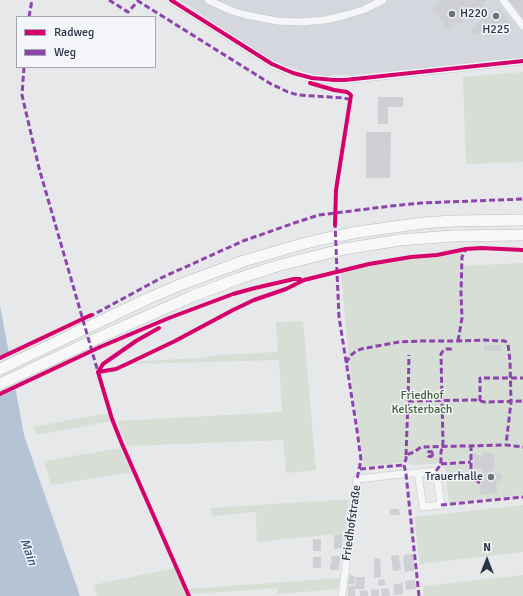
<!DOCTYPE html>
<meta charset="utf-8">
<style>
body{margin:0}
#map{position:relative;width:523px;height:596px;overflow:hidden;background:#e6e8ea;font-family:Signika,sans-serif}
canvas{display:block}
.legend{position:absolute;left:16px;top:16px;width:140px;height:52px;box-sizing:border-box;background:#f4f6f9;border:1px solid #a4a8b1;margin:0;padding:5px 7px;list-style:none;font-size:12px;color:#2b3445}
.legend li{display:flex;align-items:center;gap:8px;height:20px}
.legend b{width:20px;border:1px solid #a4a8b1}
.north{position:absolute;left:467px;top:540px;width:40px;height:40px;-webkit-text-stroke:3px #f4f6f9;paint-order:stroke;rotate:0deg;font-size:11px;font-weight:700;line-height:16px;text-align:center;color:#2b3445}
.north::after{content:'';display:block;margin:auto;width:14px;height:18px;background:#2b3445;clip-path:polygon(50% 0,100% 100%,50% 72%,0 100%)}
</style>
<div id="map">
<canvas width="523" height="596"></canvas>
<ul class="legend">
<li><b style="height:5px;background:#d6006c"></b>Radweg</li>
<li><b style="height:5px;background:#8e44ad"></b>Weg</li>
</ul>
<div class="north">N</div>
</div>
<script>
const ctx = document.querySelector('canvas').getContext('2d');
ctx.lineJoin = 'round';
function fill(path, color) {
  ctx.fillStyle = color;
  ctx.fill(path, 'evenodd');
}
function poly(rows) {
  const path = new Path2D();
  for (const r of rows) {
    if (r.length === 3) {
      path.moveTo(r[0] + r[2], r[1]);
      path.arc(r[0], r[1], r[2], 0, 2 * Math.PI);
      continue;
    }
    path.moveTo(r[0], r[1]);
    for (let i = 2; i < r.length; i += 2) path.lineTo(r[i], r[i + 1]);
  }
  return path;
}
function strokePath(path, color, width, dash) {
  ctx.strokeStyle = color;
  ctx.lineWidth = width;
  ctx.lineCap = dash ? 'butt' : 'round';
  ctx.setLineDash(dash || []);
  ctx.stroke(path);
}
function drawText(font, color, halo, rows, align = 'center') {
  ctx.font = font + ' Signika,sans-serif';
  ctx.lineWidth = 3;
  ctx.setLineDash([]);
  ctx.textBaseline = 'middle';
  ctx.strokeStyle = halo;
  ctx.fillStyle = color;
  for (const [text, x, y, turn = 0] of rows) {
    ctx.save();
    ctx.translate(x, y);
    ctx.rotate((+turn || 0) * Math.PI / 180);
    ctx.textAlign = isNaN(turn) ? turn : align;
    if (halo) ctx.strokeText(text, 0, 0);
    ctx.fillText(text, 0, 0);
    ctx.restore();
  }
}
fill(poly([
 [180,0,523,0,523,58,349,75,322,75,309,73,279,63,260,52]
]), '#d4d7dd');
fill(poly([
 [523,72,523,162,466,164,463,77],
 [461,251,461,266,523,263,523,495,449,503,444,463,414,465,406,462,364,467,349,365,341,269,368,263,391,261,417,258,440,257],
 [303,321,316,470,286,473,283,440,127,446,117,421,282,412,279,360,133,364,141,361,203,358,219,355,278,352,276,322],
 [109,413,111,421,37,435,33,427],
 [120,448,132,472,51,485,44,461],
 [348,500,345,533,257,542,256,512,212,516,211,508,319,501],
 [523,505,523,552,420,564,414,517],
 [175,568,187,596,97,596,93,585],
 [523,575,523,596,424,596,423,586],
 [340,578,338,589,278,594,277,588,191,594,189,589]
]), '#d6ded6');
fill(poly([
 [0,305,24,435,80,596,0,596]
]), '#b4c4d5');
fill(poly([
 [11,351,18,388,0,396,0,356]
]), '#e6e8ea');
fill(poly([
 [442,0,487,0,483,3,485,6,482,9,479,6,461,20,463,23,460,25,458,22,448,30,432,8],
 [509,0,523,0,523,18],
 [499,8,512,25,502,32,500,30,499,31,495,26,485,34,483,31,478,34,477,33,474,35,470,29],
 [378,97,403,97,403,107,388,107,388,124,378,124],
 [366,132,391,132,390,178,366,178],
 [484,345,502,345,502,351,484,351],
 [482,452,494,454,495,470,492,470,493,473,501,473,501,481,497,481,496,487,497,487,497,493,480,495,480,485,482,485,482,469,474,469,473,454,476,453,477,455,483,455],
 [390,509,399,509,400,515,390,515],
 [342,534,343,541,342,541,342,548,334,549,334,535],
 [313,539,321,539,321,551,313,551],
 [413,554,414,571,405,572,403,558,404,558,404,555],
 [399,555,401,570,393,571,391,556],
 [331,556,340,556,340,562,339,563,339,570,331,570,330,563,332,563],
 [313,557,321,557,321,568,313,568],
 [380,558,381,577,374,578,374,559],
 [349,575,355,576,354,585,348,584],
 [356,577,365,577,364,589,355,589],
 [385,579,385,585,378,586,378,580],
 [415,580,416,589,406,590,405,581],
 [403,582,403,594,394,595,394,584,399,584,399,583],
 [348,586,355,586,355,596,348,596],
 [389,588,390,596,382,596,381,589],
 [379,589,379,596,371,596,371,590],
 [367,590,368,596,360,596,360,591]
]), '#ced0d3');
const minor = poly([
 [171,0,272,64,293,73,312,78,334,80,345,80,523,61],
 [208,0,232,11,246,15,277,21,300,22,325,20,346,15,363,10,383,0],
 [503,0,523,26],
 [342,596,357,479,412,473,418,473,436,471,441,505,423,507,418,473]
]);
const highway = poly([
 [0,369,145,300,182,284,244,261,302,244,323,239,358,232,423,223,453,221,523,220],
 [0,384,98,338,193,296,237,279,277,266,344,249,400,240,452,236,523,235]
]);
strokePath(minor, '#c4c6c8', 8);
strokePath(highway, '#b8bbbf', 12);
strokePath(minor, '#f5f6f7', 7);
strokePath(highway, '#f8f8f8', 11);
strokePath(poly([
 [109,0,128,12,138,1,271,84,288,92,298,95,344,98,351,100],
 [29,17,32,0],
 [24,67,22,95,39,168,98,372],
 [335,222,337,272,339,317,357,430,361,460,357,479],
 [89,317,161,278,243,241,294,223,319,215,391,206,421,203,523,199],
 [458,341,462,318,461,293,462,257,466,249],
 [346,363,350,356,355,352,361,349,399,342,420,341,458,341,484,340,505,341,508,344,510,361,511,402,506,445],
 [408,401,409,355],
 [480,401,480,378,523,378],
 [471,445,471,468,472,474,474,479,480,483],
 [430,454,2.5],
 [406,455,408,401,476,400,485,402,523,401],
 [441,464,471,462],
 [360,469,404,465],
 [436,471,441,464,441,452,443,443,441,354,443,351,445,349,453,349],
 [441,505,523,497],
 [419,596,406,474,404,465,406,459,406,455,414,452,421,447,506,445,523,447]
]), '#8e44ad', 3, [6, 3]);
strokePath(poly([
 [171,0,272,64,293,73,312,78,334,80,345,80,523,61],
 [310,83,334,90,347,92,351,95,336,190,335,225],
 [0,358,91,315],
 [98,372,116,369,129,363,175,341,233,310,254,300,286,289,304,280,369,264,411,257,437,255,466,249,481,248,523,250],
 [98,372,112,419,122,444,189,596],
 [98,372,103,364,136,341,159,328],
 [0,394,100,347,169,318,233,294,255,288,294,279,300,279]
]), '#d6006c', 4);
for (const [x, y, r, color] of [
 [452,14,4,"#6c737f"],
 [496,16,4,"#6c737f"],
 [491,477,4,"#6c737f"]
]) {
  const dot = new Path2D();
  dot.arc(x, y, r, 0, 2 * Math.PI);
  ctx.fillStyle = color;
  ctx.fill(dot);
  strokePath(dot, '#f4f6f9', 1.5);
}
drawText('12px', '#2b3445', '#f4f6f9', [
 ["H220",460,14],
 ["H225",496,30,"center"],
 ["Trauerhalle",483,477,"right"]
], 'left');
drawText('12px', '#3f6138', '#f4f6f9', [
 ["Friedhof",422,396],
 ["Kelsterbach",422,410]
]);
drawText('12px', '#2b3445', '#f4f6f9', [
 ["Friedhofstraße",352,523,-82]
]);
drawText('italic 13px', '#34527a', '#f4f6f9', [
 ["Main",28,552,70]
]);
</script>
